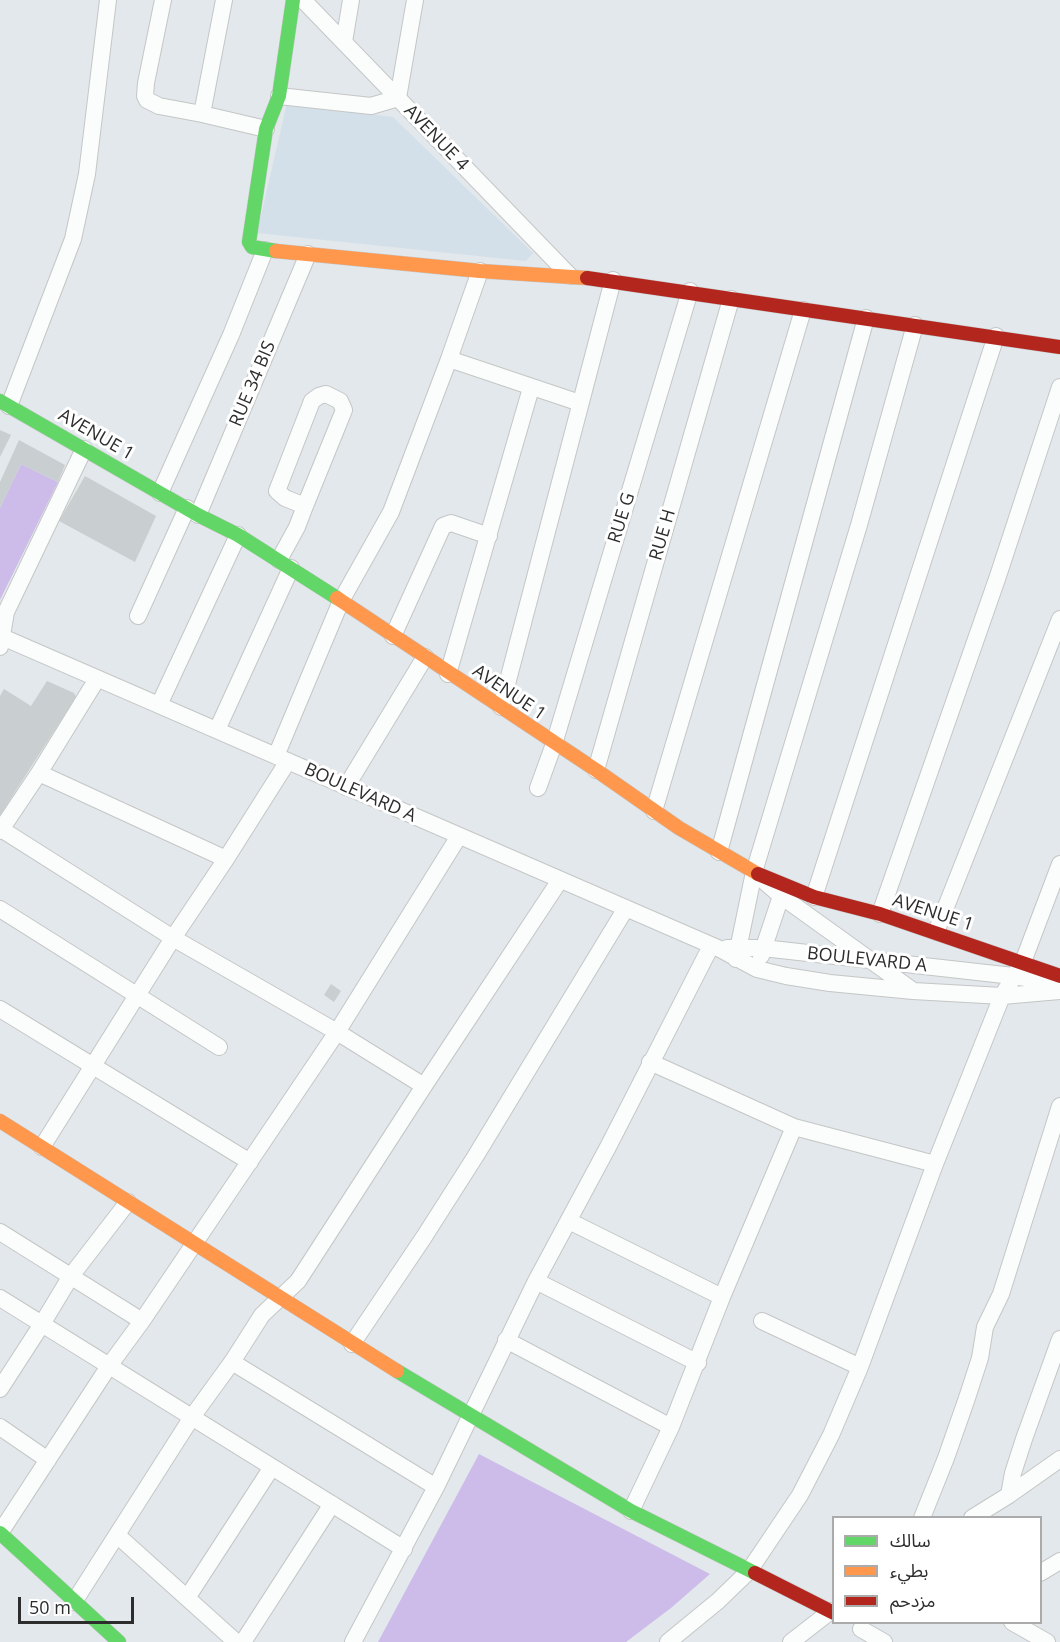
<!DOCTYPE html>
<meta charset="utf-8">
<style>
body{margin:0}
#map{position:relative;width:1060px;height:1642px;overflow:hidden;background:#e2e8eb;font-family:"Open Sans","Noto Sans Arabic",sans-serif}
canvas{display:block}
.legend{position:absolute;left:832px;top:1516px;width:210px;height:108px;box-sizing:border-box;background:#fff;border:2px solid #ababab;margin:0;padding:8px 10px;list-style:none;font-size:18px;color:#2d2d2d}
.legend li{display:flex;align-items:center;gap:12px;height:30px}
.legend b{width:30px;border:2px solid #ababab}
.scale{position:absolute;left:18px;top:1597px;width:116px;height:27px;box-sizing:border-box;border:3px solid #2d2d2d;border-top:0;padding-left:8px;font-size:18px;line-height:21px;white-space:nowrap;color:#2d2d2d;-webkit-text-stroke:4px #fff;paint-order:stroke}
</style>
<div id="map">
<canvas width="1060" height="1642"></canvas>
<ul class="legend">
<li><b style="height:8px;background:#63d668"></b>سالك</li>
<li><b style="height:8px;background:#ff974d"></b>بطيء</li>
<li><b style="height:8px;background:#b3261e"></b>مزدحم</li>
</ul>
<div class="scale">50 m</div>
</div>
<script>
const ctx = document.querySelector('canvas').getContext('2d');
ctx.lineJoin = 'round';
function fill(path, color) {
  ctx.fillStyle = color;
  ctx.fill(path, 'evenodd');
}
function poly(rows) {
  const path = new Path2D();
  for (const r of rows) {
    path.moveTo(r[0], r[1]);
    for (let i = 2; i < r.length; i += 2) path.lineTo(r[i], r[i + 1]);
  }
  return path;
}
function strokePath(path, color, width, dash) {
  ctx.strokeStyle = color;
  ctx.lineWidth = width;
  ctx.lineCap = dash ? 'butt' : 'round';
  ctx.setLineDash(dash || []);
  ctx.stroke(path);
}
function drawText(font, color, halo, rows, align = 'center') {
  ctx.font = font + ' "Open Sans",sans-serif';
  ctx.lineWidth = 6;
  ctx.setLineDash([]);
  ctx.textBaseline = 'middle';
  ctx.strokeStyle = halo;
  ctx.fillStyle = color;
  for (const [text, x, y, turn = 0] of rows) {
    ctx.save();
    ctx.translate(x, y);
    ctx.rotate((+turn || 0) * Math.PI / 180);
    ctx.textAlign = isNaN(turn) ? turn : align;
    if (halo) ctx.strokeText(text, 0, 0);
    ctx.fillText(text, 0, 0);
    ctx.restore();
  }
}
fill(poly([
 [287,103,393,117,533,253,526,261,257,233]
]), '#d3e0ea');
fill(poly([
 [21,464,58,482,0,600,0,508],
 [479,1454,523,1477,710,1574,671,1608,626,1642,378,1642]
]), '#cdbcea');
fill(poly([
 [0,430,11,435,0,457],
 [19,440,65,465,58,482,21,464,0,508,0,482],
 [85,476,156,516,135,562,59,521],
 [47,681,74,693,76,697,0,815,0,696,4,689,31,706],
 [331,984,341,991,334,1002,324,995]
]), '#c9ced0');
const street = poly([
 [163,0,146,83,145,96,147,100,159,106,202,114,224,0],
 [303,0,570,276],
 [344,42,351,0],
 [279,96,371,106,398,98,415,0],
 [202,114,266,129],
 [449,359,580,403],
 [9,406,73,239,87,174,108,0],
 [160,493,231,335,265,250],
 [198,515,308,254],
 [279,560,297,527,305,506,342,415,344,410,340,401,326,394,319,396,312,401,277,491,285,498,305,506],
 [138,616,187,508],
 [0,636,720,949,757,969,786,976,830,983,913,991,1002,996,1060,991],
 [393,636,443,526,451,523,489,536],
 [0,647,6,612,84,449],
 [448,674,531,388],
 [159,705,238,535],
 [501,707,613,280],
 [217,730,291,568],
 [276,756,341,601,391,512,449,359,480,271],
 [596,770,731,299],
 [39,773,226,859],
 [346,787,425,657],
 [538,788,554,744,690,291],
 [654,811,803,310],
 [1,829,173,938,337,1032,424,1086],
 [0,831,39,773,97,679],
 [719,852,866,318],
 [764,881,781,896,912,990],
 [814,897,996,336],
 [0,909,219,1047],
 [880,914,998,576,1060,387],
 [936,932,1060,619],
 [727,948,763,948,1013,976,1059,983],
 [761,956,781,896,782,887],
 [736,959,754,872,859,525,915,325],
 [0,1009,250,1162],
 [650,1062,794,1127,935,1164],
 [42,1147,173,938,226,859,288,761],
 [569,1221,722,1297],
 [0,1232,142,1321],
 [536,1281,698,1363],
 [0,1298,404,1549],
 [762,1321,860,1367],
 [506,1340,671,1427],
 [352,1344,424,1237,475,1157,626,908],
 [232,1362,436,1487],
 [0,1389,42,1324,71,1276,128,1202],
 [0,1427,48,1460],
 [1009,1495,1013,1473,1024,1439,1060,1339],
 [631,1511,671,1427,722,1297,794,1127],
 [922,1518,946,1458,967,1398,980,1358,985,1327,1001,1294,1060,1106],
 [972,1518,1009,1495,1060,1459],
 [0,1533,109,1366,142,1321,337,1032,459,836],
 [117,1535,236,1642],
 [1040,1573,1060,1561],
 [187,1598,272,1467],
 [74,1602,192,1417,232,1362,262,1315,298,1281,424,1086,560,880],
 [1012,1622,1047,1642],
 [861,1629,884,1642],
 [243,1642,332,1504],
 [353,1642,436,1487,536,1281,608,1147,711,946],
 [668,1642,718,1601,749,1571,800,1495,831,1435,860,1367,935,1164,1002,996,1023,962,1060,864],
 [791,1642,831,1611]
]);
const fast = poly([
 [276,251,252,247,249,242,266,129,279,96,293,0],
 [0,401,198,515,238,535,337,598],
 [397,1371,631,1511,755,1573],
 [0,1533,119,1642]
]);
const slow = poly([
 [276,251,480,271,587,278],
 [337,598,596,770,679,828,758,874],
 [0,1121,397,1371]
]);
const jam = poly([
 [587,278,1060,347],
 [758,874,814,897,880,914,1060,976],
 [755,1573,834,1613]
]);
strokePath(street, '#c5c6c6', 18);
strokePath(fast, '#c5c6c6', 15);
strokePath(slow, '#c5c6c6', 15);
strokePath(jam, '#c5c6c6', 15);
strokePath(street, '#fbfcfc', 16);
strokePath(fast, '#63d668', 14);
strokePath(slow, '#ff974d', 14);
strokePath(jam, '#b3261e', 14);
drawText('18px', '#2d2d2d', '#fff', [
 ["AVENUE 4",436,138,46],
 ["RUE 34 BIS",253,384,-67],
 ["AVENUE 1",96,435,30],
 ["RUE G",622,518,-73],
 ["RUE H",663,535,-74],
 ["AVENUE 1",509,693,34],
 ["BOULEVARD A",360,793,24],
 ["AVENUE 1",933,913,18],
 ["BOULEVARD A",867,960,6]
]);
</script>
